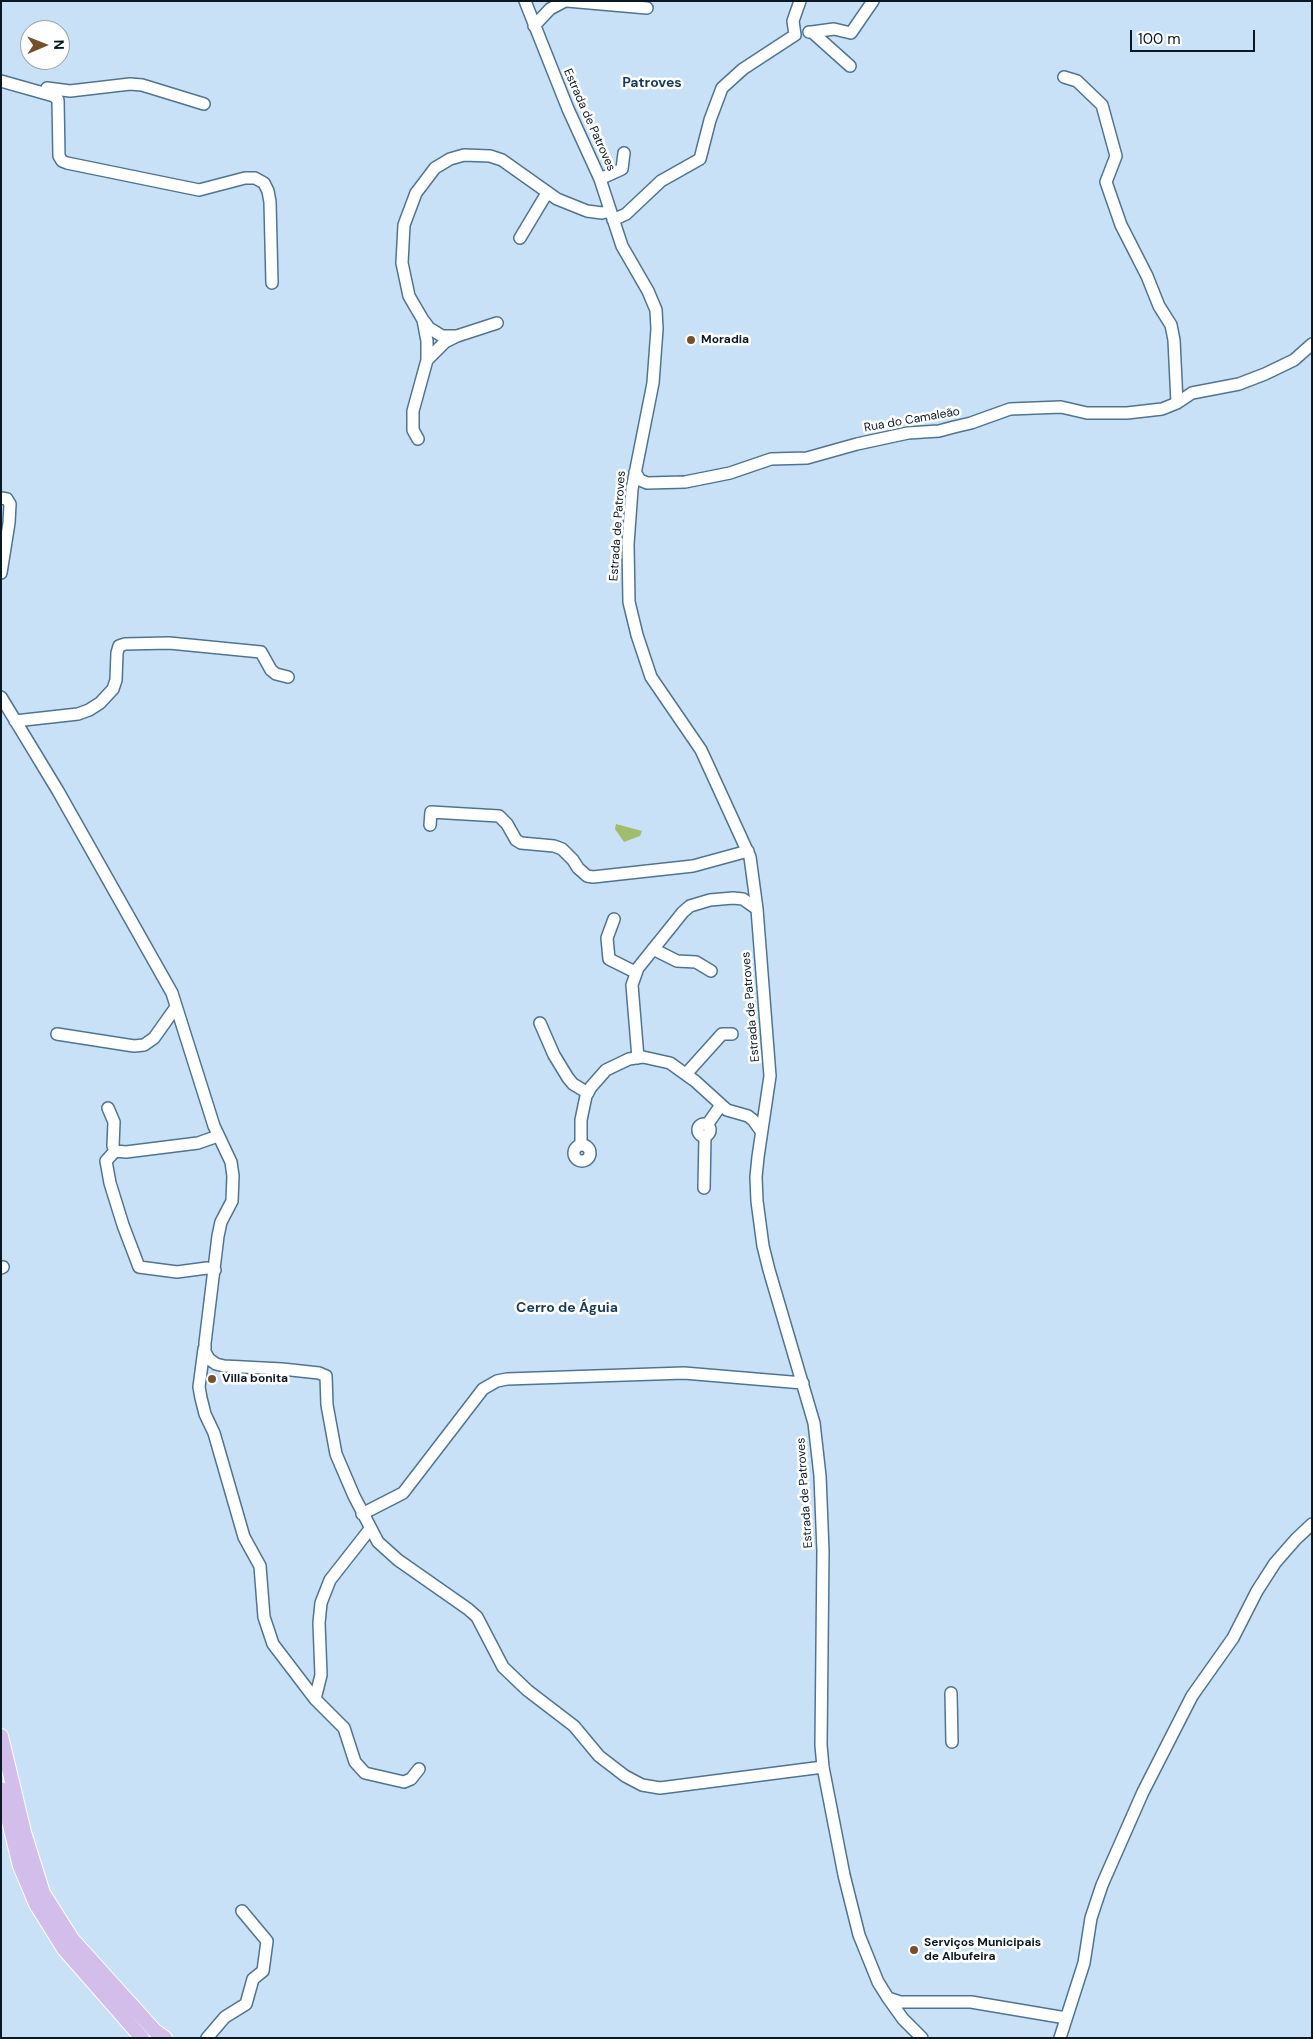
<!DOCTYPE html>
<meta charset="utf-8">
<style>
body{margin:0}
#map{position:relative;width:1313px;height:2039px;overflow:hidden;background:#c9e1f7;font-family:"DM Sans",sans-serif}
canvas{display:block}
.frame{position:absolute;inset:0;border:2px solid #081825;pointer-events:none}
.north{position:absolute;left:20px;top:20px;width:50px;height:50px;box-sizing:border-box;background:#fff;border:1px solid #9ca3a8;border-radius:50%;rotate:89deg;font-size:14px;font-weight:700;line-height:20px;text-align:center;color:#081825}
.north::after{content:'';display:block;margin:auto;width:18px;height:22px;background:#75502b;clip-path:polygon(50% 0,100% 100%,50% 72%,0 100%)}
.scale{position:absolute;left:1130px;top:30px;width:125px;height:22px;box-sizing:border-box;border:2px solid #081825;border-top:0;padding-left:6px;font-size:15px;line-height:18px;white-space:nowrap;color:#081825;-webkit-text-stroke:4px #fff;paint-order:stroke}
</style>
<div id="map">
<canvas width="1313" height="2039"></canvas>
<div class="frame"></div>
<div class="north">N</div>
<div class="scale">100 m</div>
</div>
<script>
const ctx = document.querySelector('canvas').getContext('2d');
ctx.lineJoin = 'round';
function fill(path, color) {
  ctx.fillStyle = color;
  ctx.fill(path, 'evenodd');
}
function poly(rows) {
  const path = new Path2D();
  for (const r of rows) {
    if (r.length === 3) {
      path.moveTo(r[0] + r[2], r[1]);
      path.arc(r[0], r[1], r[2], 0, 2 * Math.PI);
      continue;
    }
    path.moveTo(r[0], r[1]);
    for (let i = 2; i < r.length; i += 2) path.lineTo(r[i], r[i + 1]);
  }
  return path;
}
function strokePath(path, color, width, dash) {
  ctx.strokeStyle = color;
  ctx.lineWidth = width;
  ctx.lineCap = dash ? 'butt' : 'round';
  ctx.setLineDash(dash || []);
  ctx.stroke(path);
}
function drawText(font, color, halo, rows, align = 'center') {
  ctx.font = font + ' "DM Sans",sans-serif';
  ctx.lineWidth = 5;
  ctx.setLineDash([]);
  ctx.textBaseline = 'middle';
  ctx.strokeStyle = halo;
  ctx.fillStyle = color;
  for (const [text, x, y, turn = 0] of rows) {
    ctx.save();
    ctx.translate(x, y);
    ctx.rotate((+turn || 0) * Math.PI / 180);
    ctx.textAlign = isNaN(turn) ? turn : align;
    if (halo) ctx.strokeText(text, 0, 0);
    ctx.fillText(text, 0, 0);
    ctx.restore();
  }
}
fill(poly([
 [616,824,642,831,640,836,624,842,615,829]
]), '#9fbd6b');
const minor = poly([
 [525,1,568,109,600,179,622,246,648,291,656,310,657,329,653,383,632,489,628,544,629,602,637,635,651,677,701,750,750,857,757,909,770,1076,758,1157,756,1177,757,1201,763,1246,769,1270,814,1423,820,1476,823,1551,821,1745,823,1767,844,1875,859,1935,878,1982,888,1998,903,2019,922,2038],
 [567,1,647,8],
 [534,26,550,9,565,1],
 [809,32,812,32,850,66],
 [812,32,834,29,851,33,873,1],
 [1,81,54,96,58,100,59,156,62,161,67,163,199,190,245,178,255,178,264,183,268,191,270,202,272,283],
 [47,88,70,91,130,84,142,85,204,104],
 [600,179,622,169,624,153],
 [613,220,626,214,661,181,700,159,710,120,722,88,743,69,795,35,793,21,800,1],
 [520,238,547,193],
 [424,321,429,328,442,336,455,336],
 [427,360,445,342,457,336,497,323],
 [1177,403,1192,393,1239,384,1265,374,1294,360,1312,344],
 [418,439,413,430,413,411,427,360,427,341,423,320,409,296,402,263,404,225,416,193,435,168,450,159,464,155,490,156,502,160,557,199,587,211,602,213,610,211],
 [635,472,640,480,647,483,685,482,730,473,771,459,807,458,857,444,908,433,939,431,954,427,971,423,1010,409,1061,407,1087,413,1127,413,1162,409,1177,403,1174,340,1171,325,1159,306,1147,276,1121,225,1106,182,1116,156,1102,105,1077,81,1064,77],
 [1,498,7,499,10,504,9,523,1,573],
 [1,697,58,791,172,993,214,1126,231,1162,233,1176,232,1201,221,1222,218,1236,205,1343,205,1352,209,1359,216,1364,224,1366,282,1369,319,1373,326,1376,327,1405,336,1454,354,1496,378,1542,398,1560,468,1609,477,1617,503,1667,527,1690,574,1726,599,1756,625,1776,642,1785,660,1788,823,1767],
 [15,721,78,714,89,710,100,703,113,689,116,680,117,653,119,646,125,644,169,643,261,652,271,670,276,674,288,677],
 [430,825,431,812,499,816,507,824,516,840,521,843,554,846,562,849,573,860,578,868,587,876,593,877,693,866,748,851],
 [614,919,607,938,609,959,635,972],
 [653,949,677,961,696,962,711,971],
 [540,1023,554,1055,568,1078,573,1084,588,1093],
 [57,1034,134,1046,144,1045,154,1038,176,1007],
 [638,1058,632,985,638,968,683,912,690,906,710,900,733,898,743,899,757,909],
 [686,1074,722,1034,732,1034],
 [108,1108,114,1122,113,1146,115,1151],
 [704,1130,6],
 [707,1125,721,1105],
 [581,1145,581,1120,586,1096,591,1087,606,1070,629,1059,643,1057,670,1063,695,1081,727,1110,748,1116,753,1120,761,1131],
 [582,1153,8],
 [704,1188,705,1136],
 [1,1268,3,1267],
 [215,1270,207,1268,177,1272,139,1267,123,1225,110,1183,106,1161,115,1151,126,1152,198,1143,218,1136],
 [204,1349,199,1387,201,1398,205,1414,214,1433,244,1537,260,1566,264,1617,273,1644,315,1699,344,1728,355,1762,365,1773,404,1782,411,1779,419,1769],
 [362,1514,403,1493,483,1389,497,1381,507,1379,684,1373,803,1383],
 [951,1693,952,1742],
 [315,1699,321,1675,319,1623,321,1603,330,1580,370,1529],
 [888,1998,900,2002,971,2002,1066,2018],
 [207,2038,225,2017,246,2004,253,1979,263,1971,267,1941,242,1911],
 [1060,2038,1084,1963,1091,1918,1102,1885,1143,1792,1192,1696,1233,1638,1257,1591,1275,1563,1296,1539,1312,1524]
]);
const major = poly([
 [1,1736,24,1832,43,1893,72,1939,155,2031,165,2038],
 [1,1789,20,1866,36,1904,64,1949,142,2038]
]);
strokePath(minor, '#4e7494', 14);
strokePath(major, '#fff', 16);
strokePath(minor, '#fff', 11);
strokePath(major, '#d3beeb', 14);
for (const [x, y, r, color] of [
 [691,340,5,"#75502b"],
 [212,1379,5,"#75502b"],
 [914,1950,5,"#75502b"]
]) {
  const dot = new Path2D();
  dot.arc(x, y, r, 0, 2 * Math.PI);
  ctx.fillStyle = color;
  ctx.fill(dot);
  strokePath(dot, '#fff', 2);
}
drawText('12px', '#081825', '#fff', [
 ["Estrada de Patroves",589,120,66],
 ["Rua do Camaleão",912,420,-10],
 ["Estrada de Patroves",618,526,-86],
 ["Estrada de Patroves",751,1007,-95],
 ["Estrada de Patroves",805,1493,-94]
]);
drawText('bold 12px', '#081825', '#fff', [
 ["Moradia",701,340],
 ["Villa bonita",222,1379],
 ["Serviços Municipais",924,1943],
 ["de Albufeira",924,1957]
], 'left');
drawText('bold 14px', '#173c5a', '#fff', [
 ["Patroves",652,83],
 ["Cerro de Águia",567,1308]
]);
</script>
